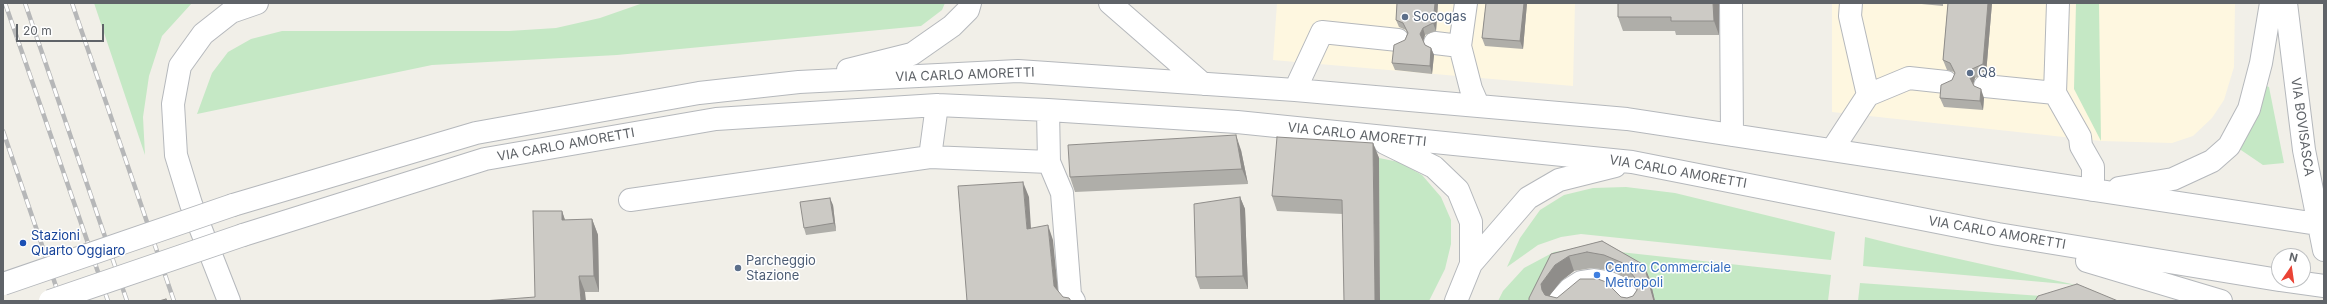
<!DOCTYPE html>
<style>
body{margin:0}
#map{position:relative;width:2327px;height:304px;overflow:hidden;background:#f1efe8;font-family:Inter,sans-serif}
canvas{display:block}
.frame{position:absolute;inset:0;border:4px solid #5f6368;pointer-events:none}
.north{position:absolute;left:2271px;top:248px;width:40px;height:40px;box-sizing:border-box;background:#fff;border:1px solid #bfc1c3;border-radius:50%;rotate:13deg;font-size:11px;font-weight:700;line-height:16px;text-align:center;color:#5f6368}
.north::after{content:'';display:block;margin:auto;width:14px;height:18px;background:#ea4335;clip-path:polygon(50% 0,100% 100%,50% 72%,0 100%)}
.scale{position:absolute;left:16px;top:24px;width:88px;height:18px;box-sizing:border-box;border:2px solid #5f6368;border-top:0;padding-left:5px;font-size:12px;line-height:14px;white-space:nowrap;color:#5f6368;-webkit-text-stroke:3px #fff;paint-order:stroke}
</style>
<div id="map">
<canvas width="2327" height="304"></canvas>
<div class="frame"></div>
<div class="north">N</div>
<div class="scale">20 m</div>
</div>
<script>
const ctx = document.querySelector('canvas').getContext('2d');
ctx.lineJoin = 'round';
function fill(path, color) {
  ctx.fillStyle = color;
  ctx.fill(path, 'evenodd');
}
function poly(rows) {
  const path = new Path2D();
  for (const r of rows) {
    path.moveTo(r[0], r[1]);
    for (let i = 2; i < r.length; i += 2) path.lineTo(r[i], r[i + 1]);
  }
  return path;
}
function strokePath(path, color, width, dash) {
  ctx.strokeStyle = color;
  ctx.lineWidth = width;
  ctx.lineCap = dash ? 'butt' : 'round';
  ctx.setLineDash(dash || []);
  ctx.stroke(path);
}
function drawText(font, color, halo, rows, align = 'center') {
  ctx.font = font + ' Inter,sans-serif';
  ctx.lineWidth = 3;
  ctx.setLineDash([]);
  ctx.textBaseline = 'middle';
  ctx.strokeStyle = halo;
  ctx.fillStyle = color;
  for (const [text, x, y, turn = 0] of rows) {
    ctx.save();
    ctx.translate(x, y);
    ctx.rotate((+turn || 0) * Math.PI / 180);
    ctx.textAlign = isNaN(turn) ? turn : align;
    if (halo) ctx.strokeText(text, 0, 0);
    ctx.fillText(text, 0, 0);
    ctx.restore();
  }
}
fill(poly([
 [1277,3,1575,3,1573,86,1273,60],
 [1832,3,2235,3,2234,67,2224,100,2212,118,2193,136,2172,143,2101,141,1832,112]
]), '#fef7e0');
fill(poly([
 [94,3,192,3,162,36,149,76,143,117,145,155],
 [643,3,945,3,942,10,921,26,617,55,432,65,197,114,212,73,228,52,251,39,282,31,509,31,556,28,600,18],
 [2076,3,2099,3,2101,141,2074,89],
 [2264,85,2269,87,2284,163,2263,165,2235,146],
 [1379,158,1399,162,1422,175,1441,197,1451,220,1451,244,1445,269,1429,301,1380,301],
 [1626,187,1675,193,1835,232,1831,260,1581,234,1561,237,1538,245,1507,267,1520,238,1540,210,1564,195,1593,188],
 [1865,237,1905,247,2076,285,1863,266],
 [1583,248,1831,275,1828,301,1655,301,1607,256,1556,269,1540,301,1498,301,1503,291,1524,268,1554,252],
 [1860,283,2083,299,2076,301,1858,301]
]), '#c5e8c5');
const minor = poly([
 [1110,3,1203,84],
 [1731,3,1732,135],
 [1851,3,1850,16,1868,95],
 [2286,3,2304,150,2324,250],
 [1435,43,1460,46,1471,89,1478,105],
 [1460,46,1466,3],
 [848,70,912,54,952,26,968,10,970,3],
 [1985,86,2055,93,2080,137,2081,146,2093,167,2093,190],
 [1295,90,1322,32,1398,40],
 [2055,93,2058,3],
 [1048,110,1049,162,1062,193,1070,295,1074,301],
 [1385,143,1434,167,1458,190,1471,222,1471,264],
 [1832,150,1868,95,1909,78,1946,82],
 [930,157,937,105],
 [2119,188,2173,179,2212,161,2229,146,2249,109,2261,63,2271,3],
 [630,200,930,157,1049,162],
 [233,205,476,133,699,93,799,82,1018,71,1295,90,1627,119,2324,225],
 [243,235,485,159,716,119,937,105,1048,110,1237,122,1632,162,1998,234,2279,280],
 [2087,261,2221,301],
 [2281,280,2324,286],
 [229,301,191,204,176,155,173,104,180,66,203,34,231,12,257,3],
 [1456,301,1471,264,1528,198,1559,180,1615,166],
 [1559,301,1570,289,1581,282,1594,280,1607,282,1619,287,1631,301]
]);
strokePath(minor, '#b5b8bc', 24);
strokePath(minor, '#fff', 22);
const rail = poly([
 [5,3,108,301],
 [25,3,127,301],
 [72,3,174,301],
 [3,131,61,301]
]);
strokePath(rail, '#b6b7b8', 4.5);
strokePath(rail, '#fff', 3, [9]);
const minorBridge = poly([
 [3,284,233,205],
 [50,301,243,235]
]);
strokePath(minorBridge, '#b5b8bc', 24, []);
strokePath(minorBridge, '#fff', 22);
fill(poly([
 [1397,3,1438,3,1436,31,1425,35,1423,41,1425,45,1431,48,1434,55,1432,74,1395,70,1392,63,1405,40,1407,34,1406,30,1399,27,1396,20],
 [1486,3,1527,3,1523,49,1485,46,1482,38],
 [1618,3,1719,3,1719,35,1676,35,1675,31,1623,31,1618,17],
 [1911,3,1943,3,1943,6],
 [1948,3,1992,3,1986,74,1975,78,1973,84,1974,86,1984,98,1983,110,1944,107,1940,98,1952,80,1955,74,1954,72,1947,70,1943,60],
 [1373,143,1379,158,1343,214,1277,211,1272,196],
 [1241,150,1248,184,1075,192,1070,177],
 [1240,197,1245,209,1248,289,1200,289,1196,277],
 [833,205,836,231,806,235,804,228],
 [562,211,565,220,592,219,598,235,599,292,585,292,535,297],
 [1602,241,1644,265,1650,280,1655,301,1529,301,1551,254],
 [1592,268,1609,270,1628,279,1637,289,1637,290,1633,296,1627,298,1621,297,1557,298,1549,296,1561,281,1574,271]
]), '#afaea9');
fill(poly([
 [1435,3,1438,3,1436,31,1433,23],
 [1524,3,1527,3,1523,49,1520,41],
 [1713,3,1719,3,1719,35,1714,21],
 [1988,3,1992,3,1986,74,1983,64],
 [1423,28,1425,35,1423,42,1420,34],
 [1431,48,1434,55,1432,74,1430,66],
 [1972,69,1975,78,1973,85,1969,76],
 [1981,89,1984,98,1983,110,1980,101],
 [1236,135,1241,150,1248,184,1242,169],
 [1373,143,1379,158,1380,301,1375,301],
 [1023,182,1029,197,1032,244,1027,229],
 [1240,197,1245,209,1248,289,1243,276],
 [830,198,833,205,836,231,834,223],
 [562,211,567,226,562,220],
 [592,219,598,235,599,292,594,276],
 [1048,225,1053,240,1059,301,1054,286],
 [1569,256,1574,271,1561,281,1547,299,1542,290,1541,284,1555,265],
 [1644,265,1650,280,1655,301,1654,301],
 [579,276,585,292,586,301,581,301]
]), '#8f8d8a');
const building = poly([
 [1397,3,1435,3,1433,23,1423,28,1420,34,1425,45,1431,48,1430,66,1392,63,1394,45,1405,40,1408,33,1403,23,1396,20,1397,3],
 [1486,3,1524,3,1520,41,1482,38,1486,3],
 [1618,3,1713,3,1714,21,1671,21,1671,17,1618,17,1618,3],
 [1948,3,1988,3,1983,64,1972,69,1969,76,1974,86,1981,89,1980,101,1940,98,1941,85,1952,80,1955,73,1950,63,1943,60,1948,3],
 [1236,135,1242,169,1070,177,1068,145,1236,135],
 [1277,137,1373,143,1375,301,1344,301,1342,200,1272,196,1277,137],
 [1023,182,1027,229,1048,225,1054,286,1063,297,1069,298,1071,301,967,301,958,186,1023,182],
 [1240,197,1243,276,1196,277,1194,204,1240,197],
 [830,198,834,223,804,228,800,202,830,198],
 [533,211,562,211,562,220,592,219,594,276,579,276,581,301,483,301,535,297,533,211],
 [1602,241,1644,265,1654,301,1529,301,1529,298,1551,254,1602,241],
 [1587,252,1604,255,1623,263,1635,278,1638,284,1637,290,1633,296,1627,298,1621,297,1606,282,1598,279,1580,279,1557,298,1545,295,1542,290,1541,284,1555,265,1569,256,1587,252],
 [2077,284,2118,301,2035,301,2038,296,2077,284],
 [166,299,167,301,159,301,166,299]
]);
fill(building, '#cccac5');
strokePath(building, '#8f8d8a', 1);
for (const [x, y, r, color] of [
 [1405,17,4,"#5c6f8a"],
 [1970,73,4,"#5c6f8a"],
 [23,243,4,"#1a4fb4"],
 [738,268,4,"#5c6f8a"],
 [1597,275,4,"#3f7fe0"]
]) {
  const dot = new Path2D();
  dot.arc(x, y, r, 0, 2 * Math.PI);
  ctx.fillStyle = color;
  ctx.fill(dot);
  strokePath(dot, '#fff', 1.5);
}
drawText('13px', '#4e5e75', '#fff', [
 ["Socogas",1413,17],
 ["Q8",1978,73],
 ["Parcheggio",746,261],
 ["Stazione",746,276]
], 'left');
drawText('13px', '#5f6368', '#fff', [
 ["VIA CARLO AMORETTI",965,75,-2],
 ["VIA BOVISASCA",2302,127,82],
 ["VIA CARLO AMORETTI",1357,135,6],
 ["VIA CARLO AMORETTI",566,145,-10],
 ["VIA CARLO AMORETTI",1678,172,10],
 ["VIA CARLO AMORETTI",1997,233,10]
]);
drawText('13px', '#164399', '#fff', [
 ["Stazioni",31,236],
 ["Quarto Oggiaro",31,251]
], 'left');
drawText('13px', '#366cbe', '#fff', [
 ["Centro Commerciale",1605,268],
 ["Metropoli",1605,283]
], 'left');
</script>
